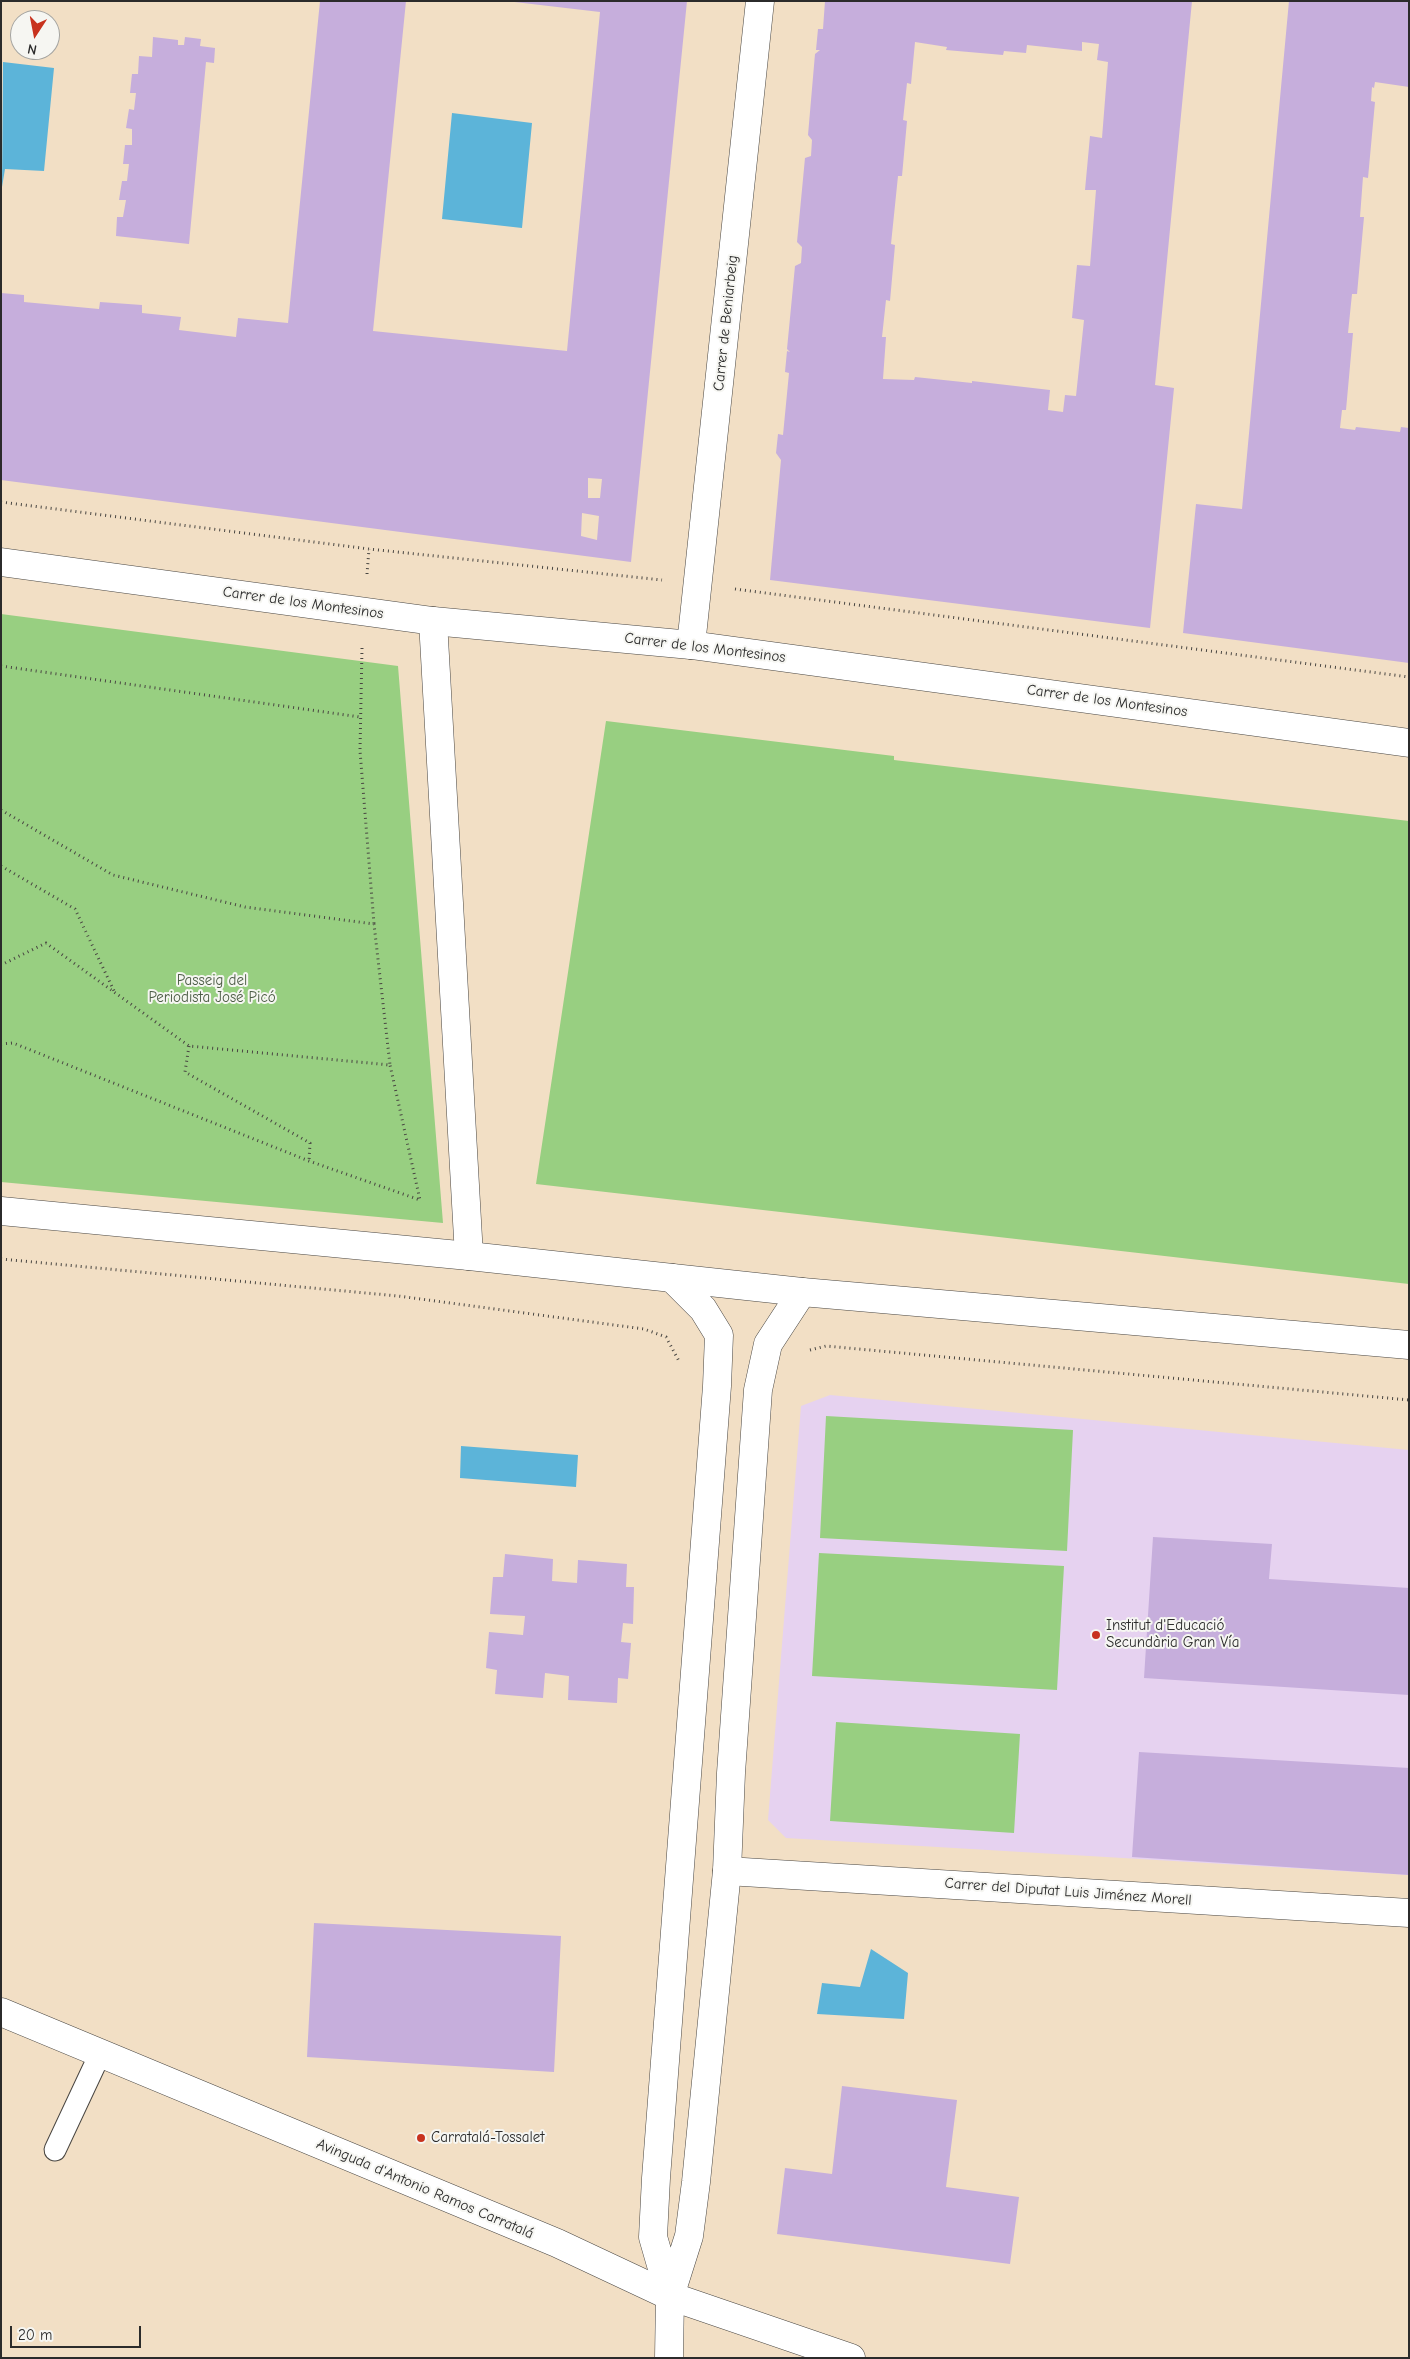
<!DOCTYPE html>
<html>
<head>
<meta charset="utf-8">
<style>
  body { margin:0 }
  #map { position:relative; width:1410px; height:2359px; overflow:hidden; background:#f2dfc5; font-family:"Comic Neue",sans-serif }
  canvas { display:block }
  .frame { position:absolute; inset:0; border:2px solid #2b2b2b; pointer-events:none }
  .north { position:absolute; left:10px; top:10px; width:50px; height:50px; box-sizing:border-box; background:#f6f6f2; border:1px solid #a5a5a2; border-radius:50%; rotate:191deg; font-size:14px; font-weight:700; line-height:20px; text-align:center; color:#2b2b2b }
  .north::after { content:''; display:block; margin:auto; width:18px; height:22px; background:#c8321e; clip-path:polygon(50% 0,100% 100%,50% 72%,0 100%) }
  .scale { position:absolute; left:10px; top:2326px; width:131px; height:22px; box-sizing:border-box; border:2px solid #2b2b2b; border-top:0; padding-left:6px; font-size:15px; line-height:18px; white-space:nowrap; color:#2b2b2b; -webkit-text-stroke:4px #f6f6f2; paint-order:stroke }
</style>
</head>
<body>
<div id="map">
<canvas width="1410" height="2359"></canvas>
<div class="frame"></div>
<div class="north">N</div>
<div class="scale">20 m</div>
</div>
<script>
const ctx = document.querySelector('canvas').getContext('2d');
ctx.lineJoin = 'round';
function paint(path, color) {
  ctx.fillStyle = color;
  ctx.fill(path, 'evenodd');
}
function stroke(path, color, width, dash) {
  ctx.strokeStyle = color;
  ctx.lineWidth = width;
  ctx.lineCap = dash ? 'butt' : 'round';
  ctx.setLineDash(dash || []);
  ctx.stroke(path);
}
function drawText(font, color, halo, rows, align = 'center') {
  ctx.font = font + ' "Comic Neue",sans-serif';
  ctx.lineWidth = 4;
  ctx.setLineDash([]);
  ctx.textBaseline = 'middle';
  ctx.strokeStyle = halo;
  ctx.fillStyle = color;
  for (const [text, x, y, turn = 0] of rows) {
    ctx.save();
    ctx.translate(x, y);
    ctx.rotate((+turn || 0) * Math.PI / 180);
    ctx.textAlign = isNaN(turn) ? turn : align;
    if (halo) ctx.strokeText(text, 0, 0);
    ctx.fillText(text, 0, 0);
    ctx.restore();
  }
}
const built = new Path2D(`
  M 830,1395 L 1409,1450 L 1409,1875 L 786,1838 L 768,1820 L 801,1406 Z`);
const green = new Path2D(`
  M 1,614 L 398,666 L 443,1223 L 1,1182 Z
  M 606,721 L 894,756 L 894,760 L 1409,821 L 1409,1284 L 536,1184 Z
  M 826,1416 L 1073,1430 L 1067,1551 L 820,1538 Z
  M 819,1553 L 1064,1566 L 1057,1690 L 812,1676 Z
  M 836,1722 L 1020,1734 L 1014,1833 L 830,1821 Z`);
const water = new Path2D(`
  M 3,62 L 54,68 L 44,171 L 5,169 L 2,187 Z
  M 452,113 L 532,123 L 522,228 L 442,219 Z
  M 461,1446 L 578,1455 L 576,1487 L 460,1478 Z
  M 871,1949 L 908,1973 L 904,2019 L 817,2014 L 822,1983 L 860,1987 Z`);
const building = new Path2D(`
  M 320,1 L 406,1 L 373,331 L 567,351 L 600,12 L 506,1 L 687,1 L 631,562 L 1,480 L 1,293 L 24,295 L 24,302 L 99,309 L 100,302 L 142,305 L 142,313 L 181,317 L 179,330 L 236,337 L 238,318 L 288,323 ZM 588,478 L 602,479 L 600,498 L 588,498 ZM 582,513 L 599,516 L 597,540 L 581,536 Z
  M 825,1 L 1192,1 L 1155,385 L 1174,388 L 1150,628 L 770,580 L 781,460 L 776,453 L 778,434 L 783,435 L 789,373 L 785,372 L 787,351 L 790,352 L 787,349 L 795,266 L 801,263 L 802,247 L 797,242 L 805,158 L 811,156 L 812,140 L 808,135 L 815,54 L 820,50 L 816,50 L 818,29 L 823,29 ZM 915,42 L 947,47 L 946,50 L 1003,55 L 1004,51 L 1026,53 L 1027,45 L 1082,51 L 1082,42 L 1099,44 L 1097,60 L 1108,62 L 1102,138 L 1090,136 L 1085,190 L 1096,190 L 1090,266 L 1077,265 L 1072,318 L 1084,320 L 1076,396 L 1065,395 L 1063,412 L 1048,410 L 1050,390 L 972,381 L 972,383 L 915,377 L 914,380 L 883,379 L 886,337 L 882,337 L 886,300 L 890,301 L 895,245 L 891,244 L 898,176 L 902,176 L 907,121 L 903,120 L 907,83 L 911,84 Z
  M 1289,1 L 1409,1 L 1409,87 L 1375,82 L 1374,88 L 1372,87 L 1371,101 L 1375,102 L 1368,178 L 1363,177 L 1360,217 L 1364,217 L 1357,294 L 1352,294 L 1348,333 L 1353,333 L 1346,410 L 1342,410 L 1340,428 L 1355,430 L 1356,427 L 1400,432 L 1401,427 L 1409,428 L 1409,663 L 1183,633 L 1196,504 L 1242,509 Z
  M 153,37 L 178,40 L 178,45 L 184,45 L 185,37 L 201,39 L 200,46 L 215,48 L 214,63 L 206,62 L 189,244 L 116,236 L 117,217 L 123,217 L 126,200 L 119,200 L 122,181 L 127,181 L 129,164 L 123,164 L 125,145 L 132,145 L 132,129 L 126,128 L 129,109 L 134,110 L 136,93 L 130,93 L 132,74 L 138,74 L 139,56 L 152,57 Z
  M 1153,1537 L 1272,1544 L 1269,1579 L 1409,1588 L 1409,1695 L 1144,1678 Z
  M 505,1554 L 553,1559 L 552,1581 L 577,1583 L 578,1560 L 627,1564 L 626,1587 L 634,1587 L 633,1624 L 623,1623 L 621,1642 L 631,1643 L 628,1679 L 618,1678 L 617,1703 L 568,1700 L 569,1676 L 545,1673 L 543,1698 L 495,1694 L 497,1670 L 486,1668 L 489,1632 L 523,1635 L 525,1616 L 490,1614 L 493,1577 L 503,1577 Z
  M 1139,1752 L 1409,1768 L 1409,1875 L 1132,1857 Z
  M 314,1923 L 561,1936 L 554,2072 L 307,2057 Z
  M 842,2086 L 957,2100 L 946,2187 L 1019,2197 L 1010,2264 L 777,2234 L 785,2168 L 832,2174 Z`);
const path = new Path2D(`
  M 1,502 L 369,549 L 662,580
  M 367,574 L 369,549
  M 735,589 L 1409,677
  M 362,648 L 360,751 L 374,924
  M 1,666 L 360,717
  M 1,810 L 113,875 L 245,907 L 374,924 L 390,1065 L 189,1046 L 46,943 L 1,965
  M 1,866 L 75,909 L 115,993
  M 1,1044 L 13,1043 L 309,1161 L 420,1200 L 390,1065
  M 189,1046 L 185,1072 L 310,1143 L 309,1161
  M 1,1259 L 398,1296 L 644,1329 L 666,1337 L 680,1363
  M 810,1350 L 826,1346 L 1409,1400`);
const service = new Path2D(`
  M 55,2150 L 100,2054`);
const minor = new Path2D(`
  M 433,621 L 469,1256
  M 691,645 L 760,1
  M 727,1871 L 1409,1913
  M 1,2012 L 557,2243 L 670,2296 L 851,2358`);
const tertiary = new Path2D(`
  M 670,2296 L 653,2237 L 656,2178 L 717,1386 L 719,1335 L 703,1309 L 672,1278
  M 669,2358 L 670,2296 L 689,2236 L 696,2182 L 727,1871 L 731,1773 L 758,1390 L 768,1344 L 802,1292`);
const secondary = new Path2D(`
  M 1,562 L 433,621 L 691,645 L 1409,743
  M 1,1211 L 469,1256 L 802,1292 L 1409,1345`);
const markers = [
  [1096,1635,5,"#c8321e"],
  [421,2138,5,"#c8321e"]
];
const streetNames = [
  ["Carrer de Beniarbeig",726,323,-84],
  ["Carrer de los Montesinos",303,603,8],
  ["Carrer de los Montesinos",705,648,7],
  ["Carrer de los Montesinos",1107,701,8],
  ["Carrer del Diputat Luis Jiménez Morell",1068,1892,4],
  ["Avinguda d'Antonio Ramos Carratalá",425,2189,23]
];
const parkNames = [
  ["Passeig del",212,981],
  ["Periodista José Picó",212,998]
];
const poiNames = [
  ["Institut d'Educació",1106,1626],
  ["Secundària Gran Vía",1106,1643],
  ["Carratalá-Tossalet",431,2138]
];
paint(built, '#e6d2f0');
paint(green, '#98cf81');
paint(water, '#5cb4d9');
paint(building, '#c6aedc');
stroke(service, '#494642', 23);
stroke(minor, '#494642', 29);
stroke(tertiary, '#494642', 29);
stroke(secondary, '#494642', 29);
stroke(path, '#494642', 3, [1, 4]);
stroke(service, '#fff', 21);
stroke(minor, '#fff', 28);
stroke(tertiary, '#fff', 28);
stroke(secondary, '#fff', 28);
for (const [x, y, r, color] of markers) {
  const dot = new Path2D();
  dot.arc(x, y, r, 0, 2 * Math.PI);
  ctx.fillStyle = color;
  ctx.fill(dot);
  stroke(dot, '#f6f6f2', 2);
}
drawText('15px', '#2b2b2b', '#f6f6f2', streetNames);
drawText('15px', '#4c5c45', '#f6f6f2', parkNames);
drawText('15px', '#2b2b2b', '#f6f6f2', poiNames, 'left');
</script>
</body>
</html>
